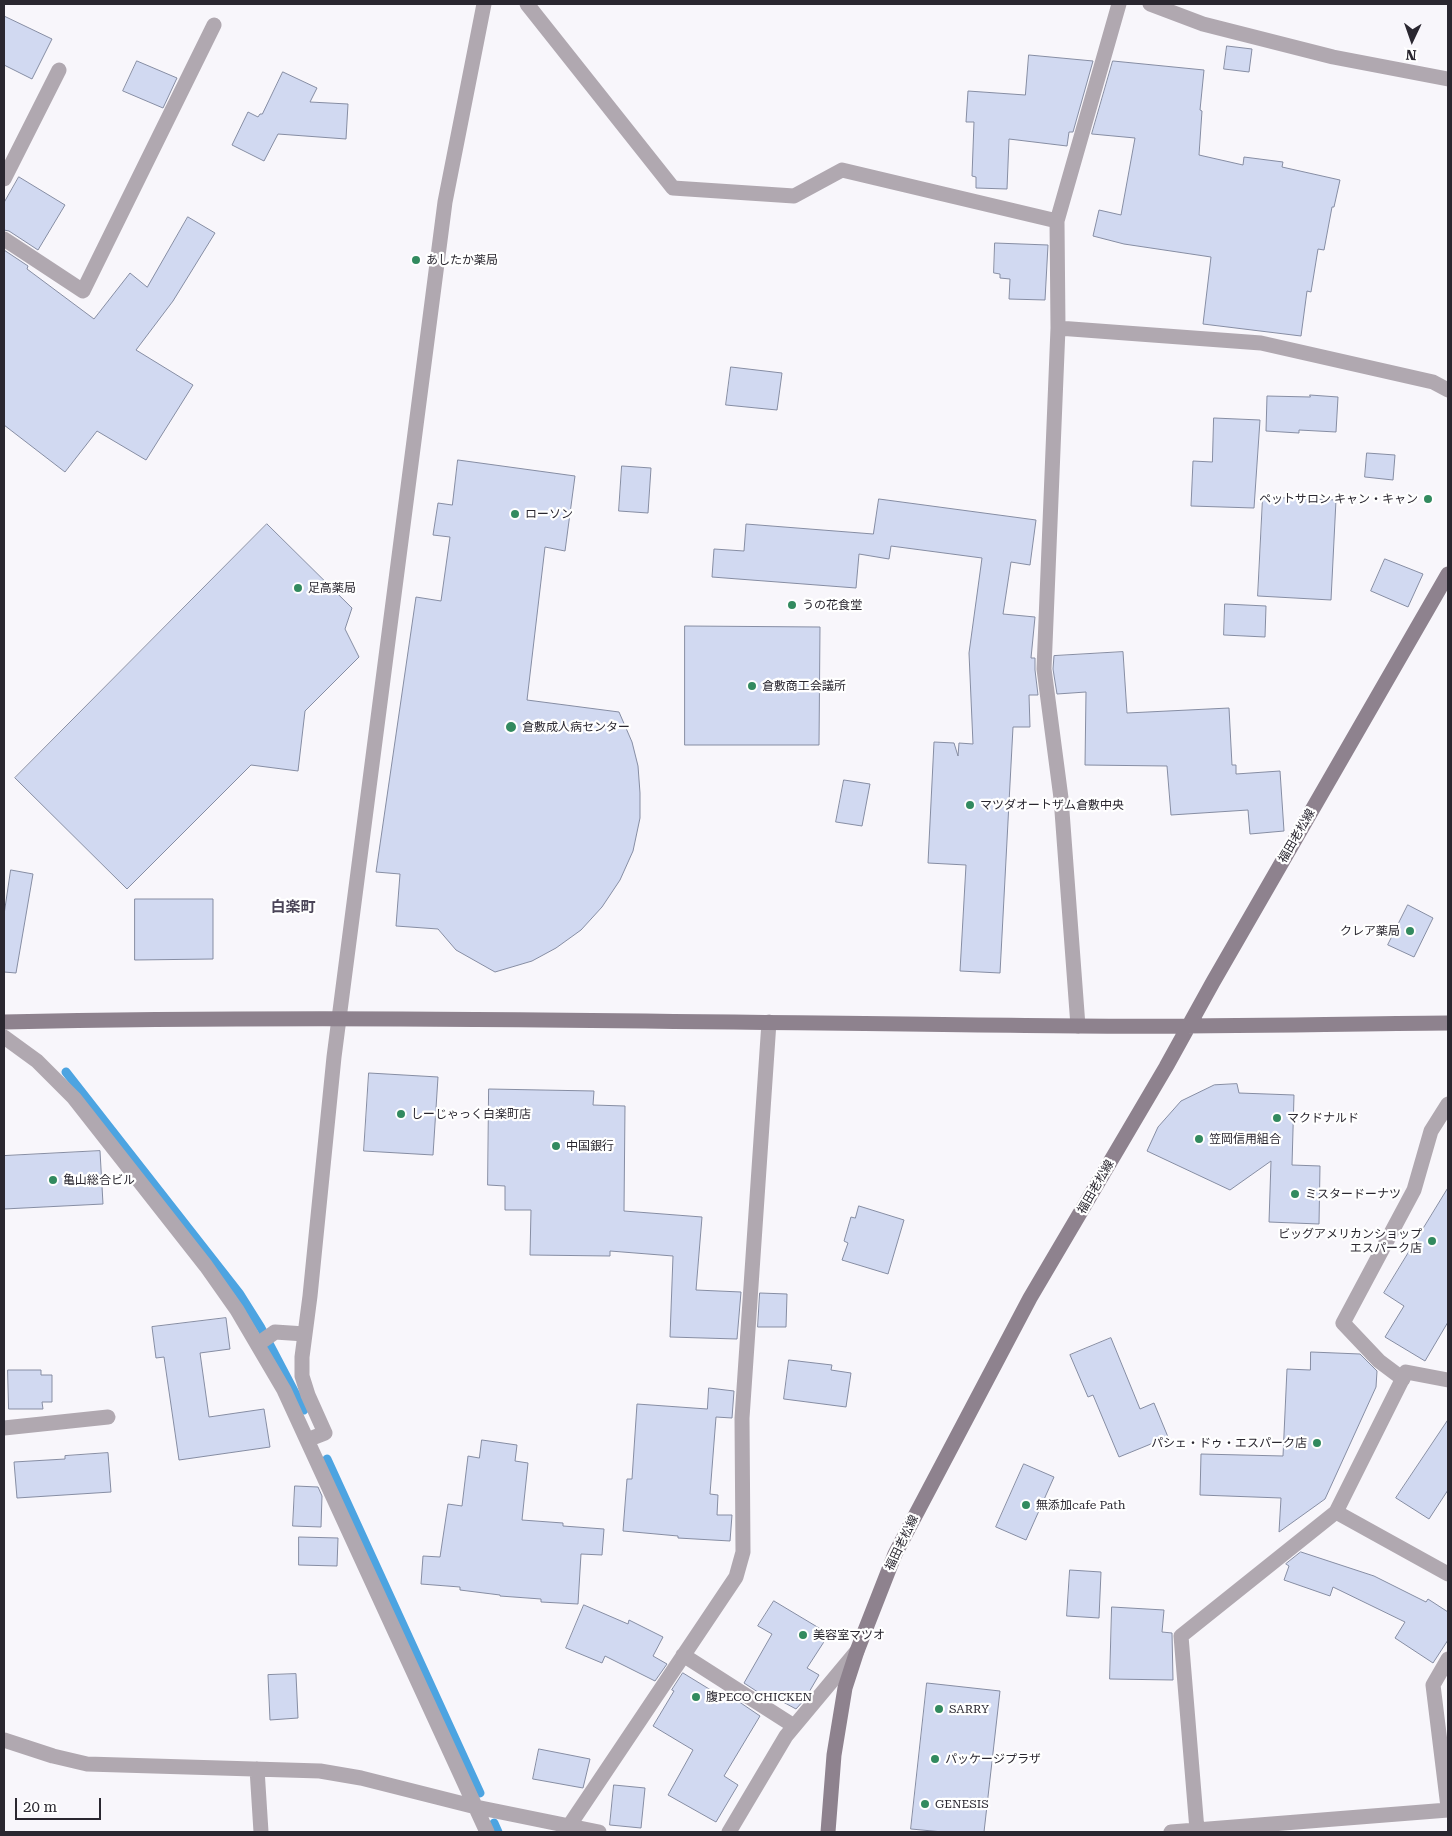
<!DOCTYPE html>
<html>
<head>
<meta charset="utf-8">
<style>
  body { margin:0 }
  #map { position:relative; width:1452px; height:1836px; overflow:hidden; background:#f8f6fb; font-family:"Roboto Serif",serif }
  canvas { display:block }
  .frame { position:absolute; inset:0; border:5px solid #2a2730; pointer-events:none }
  .north { position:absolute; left:1387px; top:15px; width:50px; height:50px; -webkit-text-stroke:4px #fff; paint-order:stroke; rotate:183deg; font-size:14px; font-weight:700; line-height:20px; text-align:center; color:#2a2730 }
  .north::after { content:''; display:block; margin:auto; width:18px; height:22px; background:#2a2730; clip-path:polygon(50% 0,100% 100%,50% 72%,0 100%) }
  .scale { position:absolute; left:15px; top:1798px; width:86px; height:22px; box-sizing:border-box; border:2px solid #2a2730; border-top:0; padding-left:6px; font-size:15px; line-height:18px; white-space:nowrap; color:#2a2730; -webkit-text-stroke:4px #fff; paint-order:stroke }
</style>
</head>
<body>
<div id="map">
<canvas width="1452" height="1836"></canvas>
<div class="frame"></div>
<div class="north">N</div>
<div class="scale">20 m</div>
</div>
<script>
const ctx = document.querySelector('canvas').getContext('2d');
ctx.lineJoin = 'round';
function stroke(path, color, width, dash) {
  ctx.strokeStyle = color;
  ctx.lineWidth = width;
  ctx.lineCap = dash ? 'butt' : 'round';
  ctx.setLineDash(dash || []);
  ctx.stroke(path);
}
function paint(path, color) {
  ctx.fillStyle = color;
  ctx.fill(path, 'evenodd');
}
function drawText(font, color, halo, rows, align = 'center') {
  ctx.font = font + ' "Roboto Serif","Noto Sans JP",serif';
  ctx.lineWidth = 4.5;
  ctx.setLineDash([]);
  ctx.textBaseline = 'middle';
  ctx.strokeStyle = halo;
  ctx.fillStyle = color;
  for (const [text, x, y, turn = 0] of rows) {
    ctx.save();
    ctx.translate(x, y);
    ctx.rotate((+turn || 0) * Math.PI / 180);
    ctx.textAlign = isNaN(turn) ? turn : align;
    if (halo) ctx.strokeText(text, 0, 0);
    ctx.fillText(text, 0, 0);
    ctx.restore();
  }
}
const stream = new Path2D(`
  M 66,1072 L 239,1293 L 261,1328 L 304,1410
  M 327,1459 L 480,1793
  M 494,1823 L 498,1832`);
const building = new Path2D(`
  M 4,16 L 52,39 L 32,79 L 4,65 Z
  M 1227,46 L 1252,49 L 1249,72 L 1224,69 Z
  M 1029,55 L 1093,61 L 1073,132 L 1069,132 L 1067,146 L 1009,139 L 1007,189 L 976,188 L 976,177 L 972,176 L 974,122 L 966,122 L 968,91 L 1025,95 Z
  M 137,61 L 177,78 L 163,108 L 123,91 Z
  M 1113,61 L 1204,70 L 1200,110 L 1202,111 L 1199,155 L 1243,165 L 1244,157 L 1283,162 L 1282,167 L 1340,180 L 1334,207 L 1332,207 L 1324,250 L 1318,249 L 1311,292 L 1307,291 L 1301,336 L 1203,324 L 1211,257 L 1124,244 L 1093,236 L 1099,210 L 1121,215 L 1135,138 L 1092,134 Z
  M 283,72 L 317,88 L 310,102 L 348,104 L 346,139 L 278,134 L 264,161 L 232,145 L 248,112 L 258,117 L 260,114 L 262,114 Z
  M 19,177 L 65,205 L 38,250 L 9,231 L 4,230 L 4,203 Z
  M 188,217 L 215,233 L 173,301 L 136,350 L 193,385 L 146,460 L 97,431 L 65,472 L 4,425 L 4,250 L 28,266 L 27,269 L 94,319 L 130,273 L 147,287 Z
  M 995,243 L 1048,245 L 1045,300 L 1009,299 L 1010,279 L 1000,278 L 1000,274 L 994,273 Z
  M 731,367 L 782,373 L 777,410 L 726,405 Z
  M 1310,395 L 1338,397 L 1336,432 L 1299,430 L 1299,433 L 1266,431 L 1267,396 L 1310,397 Z
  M 1214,418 L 1260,420 L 1254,508 L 1191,506 L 1193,461 L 1212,462 Z
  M 1367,453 L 1395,455 L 1393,480 L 1365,477 Z
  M 458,460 L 575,476 L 565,551 L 545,547 L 527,700 L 619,712 L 632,742 L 638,766 L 640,793 L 640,818 L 633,851 L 620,880 L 602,907 L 581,930 L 556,948 L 532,961 L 495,972 L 456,950 L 438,929 L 396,926 L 400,874 L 376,872 L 416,597 L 441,601 L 450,537 L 433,535 L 438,503 L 452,505 Z
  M 622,466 L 651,468 L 648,513 L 619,511 Z
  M 1263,497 L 1336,500 L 1331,600 L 1258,596 Z
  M 879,499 L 1036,520 L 1030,565 L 1011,562 L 1003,614 L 1035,617 L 1031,658 L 1035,658 L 1035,670 L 1038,695 L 1029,695 L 1030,727 L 1013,727 L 1000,973 L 960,971 L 966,865 L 928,863 L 934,742 L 954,743 L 958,756 L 959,743 L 973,744 L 969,653 L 982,558 L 891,546 L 889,559 L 859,554 L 856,588 L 712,577 L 714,549 L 744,551 L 746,524 L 873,534 Z
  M 267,524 L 352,608 L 345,629 L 359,657 L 305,711 L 298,771 L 251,765 L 127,889 L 15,778 Z
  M 1385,559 L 1423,574 L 1408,607 L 1371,591 Z
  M 1225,604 L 1266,606 L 1265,637 L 1224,635 Z
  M 685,626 L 820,627 L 819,745 L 685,745 Z
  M 1123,652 L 1127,713 L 1229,708 L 1232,765 L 1236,765 L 1236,774 L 1280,771 L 1284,831 L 1250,834 L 1248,810 L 1171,815 L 1167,766 L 1085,765 L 1086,692 L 1057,694 L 1053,669 L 1054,656 Z
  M 844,780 L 870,784 L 862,826 L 836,822 Z
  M 11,870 L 33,874 L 16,973 L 4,972 L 4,915 Z
  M 135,899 L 213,899 L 213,959 L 135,960 Z
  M 1408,905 L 1433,918 L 1414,957 L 1388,945 Z
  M 369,1073 L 438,1077 L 433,1155 L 364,1151 Z
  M 1237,1084 L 1239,1093 L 1294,1095 L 1292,1165 L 1320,1166 L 1319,1224 L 1269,1222 L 1271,1161 L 1230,1190 L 1147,1151 L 1158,1127 L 1181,1101 L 1214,1085 Z
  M 489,1089 L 594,1091 L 593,1105 L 625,1106 L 624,1211 L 702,1217 L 696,1290 L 741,1292 L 737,1339 L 670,1337 L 673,1256 L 610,1251 L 610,1256 L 530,1255 L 531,1210 L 505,1210 L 505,1186 L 488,1185 Z
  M 100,1151 L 103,1204 L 4,1209 L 4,1156 Z
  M 1448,1188 L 1448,1322 L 1425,1361 L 1385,1337 L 1404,1306 L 1384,1293 Z
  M 859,1206 L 904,1220 L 888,1274 L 842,1260 L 848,1243 L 844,1241 L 851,1217 L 855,1218 Z
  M 760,1293 L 787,1294 L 786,1327 L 758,1327 Z
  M 226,1318 L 230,1349 L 200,1353 L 209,1417 L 264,1409 L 270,1447 L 179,1460 L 164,1357 L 156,1358 L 152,1327 Z
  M 1111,1338 L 1140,1409 L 1154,1403 L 1168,1437 L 1119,1457 L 1093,1395 L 1088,1397 L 1070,1355 Z
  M 1311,1352 L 1360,1354 L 1377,1371 L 1376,1387 L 1325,1499 L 1279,1532 L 1281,1498 L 1200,1495 L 1201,1454 L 1283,1456 L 1287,1369 L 1310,1370 Z
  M 789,1360 L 832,1365 L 831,1370 L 851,1373 L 846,1407 L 784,1399 Z
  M 8,1370 L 41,1370 L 41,1375 L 52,1375 L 52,1402 L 42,1402 L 43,1409 L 9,1409 Z
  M 709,1388 L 734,1391 L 732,1418 L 716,1417 L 710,1494 L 718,1495 L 717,1515 L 732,1515 L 730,1541 L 678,1538 L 678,1536 L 623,1531 L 627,1479 L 632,1479 L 637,1404 L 707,1409 Z
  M 1448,1420 L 1448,1490 L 1429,1519 L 1396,1498 Z
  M 482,1440 L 517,1445 L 515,1461 L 528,1463 L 522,1520 L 563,1523 L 563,1526 L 604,1529 L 602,1555 L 581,1554 L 578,1604 L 541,1602 L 541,1599 L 500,1596 L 500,1595 L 460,1590 L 460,1587 L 421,1584 L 423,1556 L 440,1557 L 448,1504 L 462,1506 L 468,1456 L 479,1458 Z
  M 108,1453 L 111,1492 L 17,1498 L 14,1462 L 65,1459 L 65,1456 Z
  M 1024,1464 L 1054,1477 L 1026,1540 L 996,1527 Z
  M 295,1486 L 318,1487 L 322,1496 L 321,1527 L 293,1526 Z
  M 299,1537 L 338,1538 L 337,1566 L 299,1565 Z
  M 1301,1552 L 1374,1576 L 1426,1602 L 1428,1599 L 1448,1612 L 1448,1640 L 1433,1663 L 1395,1638 L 1405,1622 L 1333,1587 L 1330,1596 L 1284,1580 L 1289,1566 L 1286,1564 Z
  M 1070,1570 L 1101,1572 L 1099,1618 L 1067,1616 Z
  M 774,1601 L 829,1634 L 807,1668 L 819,1675 L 805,1699 L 796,1709 L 772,1696 L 770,1700 L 744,1683 L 772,1634 L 758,1626 Z
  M 584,1605 L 628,1624 L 629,1620 L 663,1637 L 653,1656 L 667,1664 L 655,1681 L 605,1656 L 602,1663 L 566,1648 Z
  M 1112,1607 L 1164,1610 L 1162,1632 L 1172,1633 L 1173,1680 L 1110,1679 Z
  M 683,1673 L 732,1703 L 735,1699 L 760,1716 L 724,1776 L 738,1785 L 716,1822 L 668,1795 L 693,1750 L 653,1726 L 674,1691 L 672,1690 Z
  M 296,1674 L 298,1718 L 270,1720 L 268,1675 Z
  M 927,1683 L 1000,1691 L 984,1832 L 943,1832 L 911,1829 Z
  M 539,1749 L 590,1759 L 583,1788 L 533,1779 Z
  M 614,1785 L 645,1788 L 641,1828 L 610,1825 Z`);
const lane = new Path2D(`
  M 1403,1379 L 1379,1361 L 1343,1323 L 1414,1190 L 1431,1131 L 1448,1104`);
const street = new Path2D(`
  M 527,4 L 673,188 L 794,196 L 842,170 L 1057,221
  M 1150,4 L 1203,24 L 1333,57 L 1448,79
  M 4,179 L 59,70
  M 4,239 L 83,291 L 214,25
  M 1058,328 L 1261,343 L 1433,382 L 1448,390
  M 1078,1026 L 1061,798 L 1044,669 L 1058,328 L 1057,221 L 1119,4
  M 4,1037 L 37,1061 L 74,1098 L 206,1266 L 237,1310 L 284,1390 L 487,1832
  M 258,1344 L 275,1332 L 305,1334
  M 4,1428 L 108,1417
  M 307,1440 L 325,1433 L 308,1395 L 302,1376 L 302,1357 L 310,1296 L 334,1057 L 445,202 L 484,4
  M 1336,1512 L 1448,1574
  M 683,1655 L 794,1726
  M 1448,1659 L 1433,1685 L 1448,1807
  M 4,1740 L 53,1756 L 87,1764 L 320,1771 L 361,1778 L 476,1807 L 599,1832
  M 257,1769 L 261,1832
  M 569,1826 L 736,1577 L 743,1552 L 742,1418 L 769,1022
  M 1197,1830 L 1181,1636 L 1336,1512 L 1406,1372 L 1448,1380
  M 729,1832 L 786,1736 L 857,1651
  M 1171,1832 L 1448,1810`);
const secondary = new Path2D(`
  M 4,1022 C 362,1014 720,1023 1078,1026 C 1201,1027 1325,1024 1448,1023
  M 828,1832 L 834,1755 L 845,1688 L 857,1651 L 895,1554 L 1030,1298 L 1166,1067 L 1213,982 L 1448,574`);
const markers = [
  [416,260,5,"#328a5f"],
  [1428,499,5,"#328a5f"],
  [515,514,5,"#328a5f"],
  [298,588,5,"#328a5f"],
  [792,605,5,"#328a5f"],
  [752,686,5,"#328a5f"],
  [511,727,6,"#328a5f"],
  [970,805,5,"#328a5f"],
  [1410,931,5,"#328a5f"],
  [401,1114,5,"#328a5f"],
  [1277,1118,5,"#328a5f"],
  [1199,1139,5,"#328a5f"],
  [556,1146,5,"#328a5f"],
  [53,1180,5,"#328a5f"],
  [1295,1194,5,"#328a5f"],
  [1432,1241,5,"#328a5f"],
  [1317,1443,5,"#328a5f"],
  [1026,1505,5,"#328a5f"],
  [803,1635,5,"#328a5f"],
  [696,1697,5,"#328a5f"],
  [939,1709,5,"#328a5f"],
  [935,1759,5,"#328a5f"],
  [925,1804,5,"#328a5f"]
];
const poiNames = [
  ["あしたか薬局",426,260],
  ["ペットサロン キャン・キャン",1418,499,"right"],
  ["ローソン",525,514],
  ["足高薬局",308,588],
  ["うの花食堂",802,605],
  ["倉敷商工会議所",762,686],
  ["倉敷成人病センター",522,727],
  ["マツダオートザム倉敷中央",980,805],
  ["クレア薬局",1400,931,"right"],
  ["しーじゃっく白楽町店",411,1114],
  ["マクドナルド",1287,1118],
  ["笠岡信用組合",1209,1139],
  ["中国銀行",566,1146],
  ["亀山総合ビル",63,1180],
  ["ミスタードーナツ",1305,1194],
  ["ビッグアメリカンショップ",1422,1234,"right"],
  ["エスパーク店",1422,1248,"right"],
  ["パシェ・ドゥ・エスパーク店",1307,1443,"right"],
  ["無添加cafe Path",1036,1505],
  ["美容室マツオ",813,1635],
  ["腹PECO CHICKEN",706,1697],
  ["SARRY",949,1709],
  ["パッケージプラザ",945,1759],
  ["GENESIS",935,1804]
];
const streetNames = [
  ["福田老松線",1297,836,-60],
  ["福田老松線",1096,1187,-60],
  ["福田老松線",902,1543,-64]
];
const quarterNames = [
  ["白楽町",293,908]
];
stroke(stream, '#4da4e1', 9);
paint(building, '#d1d9f1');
stroke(building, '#868da3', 1);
stroke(lane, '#b0a8b0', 15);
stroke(street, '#b0a8b0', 15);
stroke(secondary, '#8e828e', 15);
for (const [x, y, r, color] of markers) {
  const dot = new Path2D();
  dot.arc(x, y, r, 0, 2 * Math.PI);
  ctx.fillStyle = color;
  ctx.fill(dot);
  stroke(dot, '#fff', 2);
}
drawText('12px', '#2a2730', '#fff', poiNames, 'left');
drawText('12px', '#2a2730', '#fff', streetNames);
drawText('bold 15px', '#4b4558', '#fff', quarterNames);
</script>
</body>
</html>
